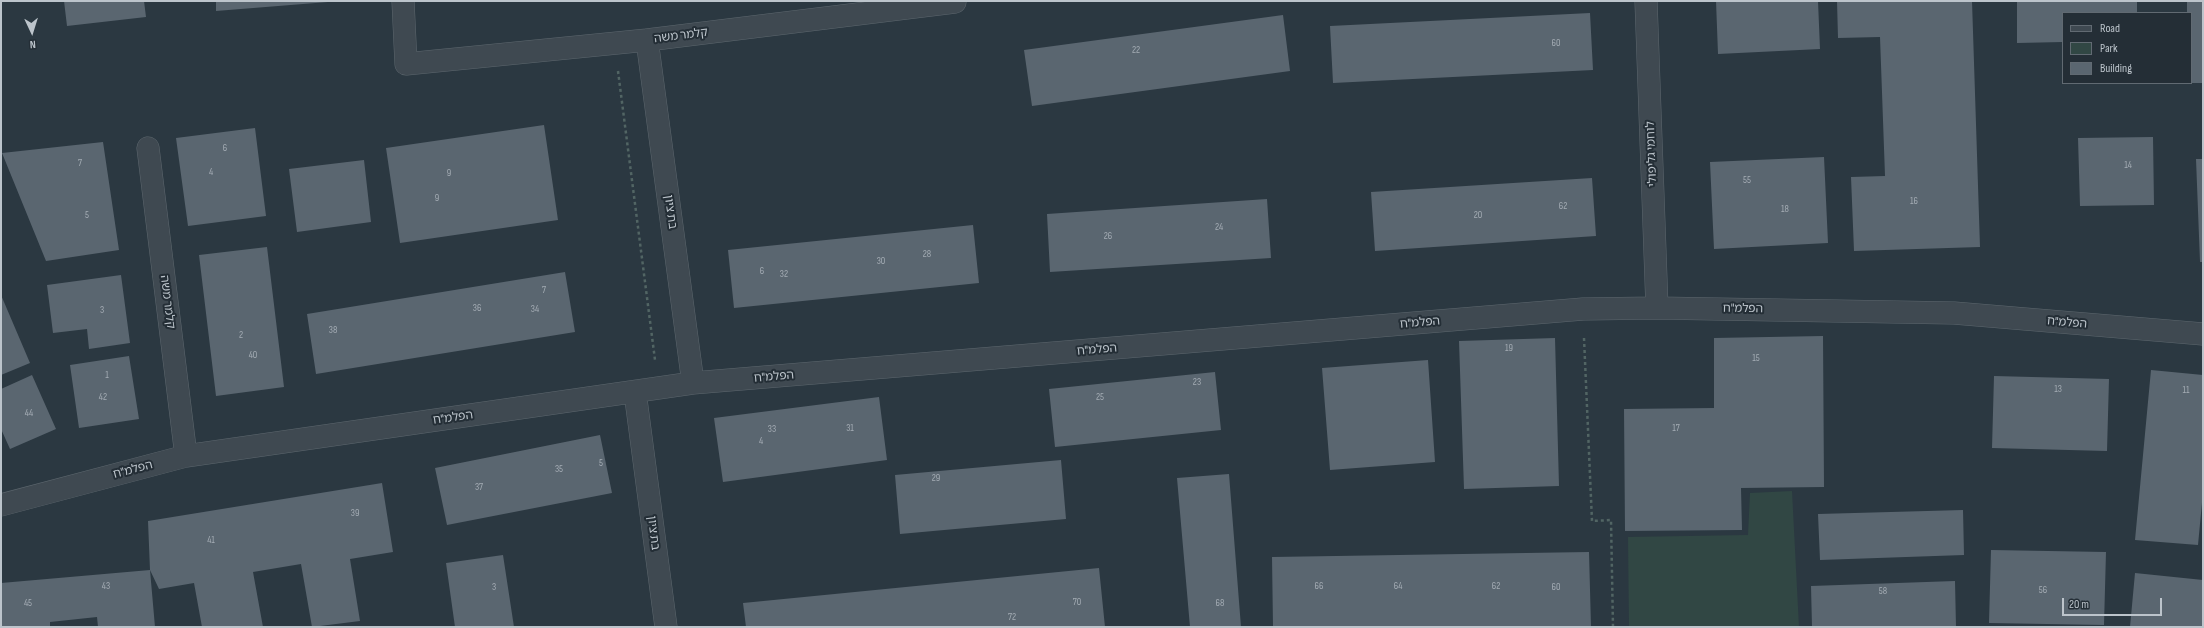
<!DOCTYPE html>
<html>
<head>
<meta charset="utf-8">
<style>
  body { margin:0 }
  #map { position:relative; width:2204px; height:628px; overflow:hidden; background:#2b3841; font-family:"Sofia Sans Condensed",sans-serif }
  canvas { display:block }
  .frame { position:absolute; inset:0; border:2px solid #bcc4cb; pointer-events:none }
  .legend { position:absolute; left:2062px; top:12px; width:130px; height:72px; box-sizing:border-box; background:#242e36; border:1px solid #616a72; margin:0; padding:5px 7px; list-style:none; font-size:12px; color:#bcc4cb }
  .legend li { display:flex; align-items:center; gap:8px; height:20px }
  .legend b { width:20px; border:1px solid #616a72 }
  .north { position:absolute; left:12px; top:12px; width:40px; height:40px; -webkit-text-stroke:3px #242e36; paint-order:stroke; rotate:176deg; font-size:11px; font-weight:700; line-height:16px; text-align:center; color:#bcc4cb }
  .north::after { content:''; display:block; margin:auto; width:14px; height:18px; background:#bcc4cb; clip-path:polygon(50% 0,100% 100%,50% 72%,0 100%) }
  .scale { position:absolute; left:2062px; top:598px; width:100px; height:18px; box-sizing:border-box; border:2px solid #bcc4cb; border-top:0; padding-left:5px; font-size:12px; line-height:14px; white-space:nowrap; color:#bcc4cb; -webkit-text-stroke:3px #242e36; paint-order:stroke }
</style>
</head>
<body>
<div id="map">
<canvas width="2204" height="628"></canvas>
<div class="frame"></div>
<ul class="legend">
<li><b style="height:5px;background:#3f4951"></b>Road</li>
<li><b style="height:11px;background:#314744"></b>Park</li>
<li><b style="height:11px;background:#5a6670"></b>Building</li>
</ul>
<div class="north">N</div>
<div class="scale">20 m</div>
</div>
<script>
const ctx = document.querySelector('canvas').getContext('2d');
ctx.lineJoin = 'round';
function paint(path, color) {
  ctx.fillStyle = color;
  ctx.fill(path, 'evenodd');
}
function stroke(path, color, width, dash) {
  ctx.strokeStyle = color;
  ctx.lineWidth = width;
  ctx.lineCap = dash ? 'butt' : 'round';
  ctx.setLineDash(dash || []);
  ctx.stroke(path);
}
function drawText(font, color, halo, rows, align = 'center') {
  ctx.font = font + ' "Sofia Sans Condensed","Noto Sans Hebrew",sans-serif';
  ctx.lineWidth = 4;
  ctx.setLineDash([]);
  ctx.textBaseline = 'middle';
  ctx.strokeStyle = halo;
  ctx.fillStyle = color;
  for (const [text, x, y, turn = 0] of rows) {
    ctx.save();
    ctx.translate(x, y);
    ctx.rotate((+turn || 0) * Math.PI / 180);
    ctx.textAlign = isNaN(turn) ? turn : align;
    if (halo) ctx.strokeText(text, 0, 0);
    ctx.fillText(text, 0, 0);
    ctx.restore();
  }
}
const green = new Path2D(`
  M 1792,491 L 1799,627 L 1629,627 L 1628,537 L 1748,535 L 1750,493 Z`);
const building = new Path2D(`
  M 64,1 L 144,1 L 146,17 L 67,26 Z
  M 216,1 L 328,1 L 328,2 L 216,11 Z
  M 1716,1 L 1818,1 L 1820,49 L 1718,54 Z
  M 1837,1 L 1972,1 L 1980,247 L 1854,251 L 1851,177 L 1885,176 L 1880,37 L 1838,38 Z
  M 2017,1 L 2137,1 L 2137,13 L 2063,13 L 2063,42 L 2017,43 Z
  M 2187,1 L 2203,1 L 2203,83 L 2191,83 L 2191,13 L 2187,13 Z
  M 1590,13 L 1593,70 L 1333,83 L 1330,26 Z
  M 1283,15 L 1290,71 L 1032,106 L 1024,50 Z
  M 544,125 L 558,220 L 400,243 L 386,148 Z
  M 255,128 L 266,216 L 188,226 L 176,138 Z
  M 2153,137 L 2154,205 L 2080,206 L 2078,138 Z
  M 103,142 L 119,250 L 46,261 L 2,153 Z
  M 1824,157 L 1828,243 L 1714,249 L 1710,162 Z
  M 2196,159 L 2203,159 L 2203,262 L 2200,262 Z
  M 364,160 L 371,222 L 297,232 L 289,169 Z
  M 1592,178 L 1596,236 L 1375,251 L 1371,192 Z
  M 1267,199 L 1271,258 L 1050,272 L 1047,214 Z
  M 973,225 L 979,283 L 734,308 L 728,250 Z
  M 267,247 L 284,387 L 216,396 L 199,255 Z
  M 565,272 L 575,332 L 316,374 L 307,314 Z
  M 121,275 L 130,343 L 89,349 L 87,329 L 53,333 L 47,285 Z
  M 1,295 L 30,363 L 1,375 Z
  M 1823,336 L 1824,487 L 1741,488 L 1742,530 L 1625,531 L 1624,409 L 1714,408 L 1714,338 Z
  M 1555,338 L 1559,486 L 1464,489 L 1459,341 Z
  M 129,356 L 139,419 L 79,428 L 70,365 Z
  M 1428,360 L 1435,462 L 1330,470 L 1322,368 Z
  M 2151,370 L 2203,375 L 2203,492 L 2198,545 L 2135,540 Z
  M 1215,372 L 1221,430 L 1055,447 L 1049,389 Z
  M 32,375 L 56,429 L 10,449 L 1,429 L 1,389 Z
  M 1994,376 L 2109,379 L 2107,451 L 1992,448 Z
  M 879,397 L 887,460 L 723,482 L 714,418 Z
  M 600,435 L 612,493 L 447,525 L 435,468 Z
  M 1061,460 L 1066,519 L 900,534 L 895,475 Z
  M 1229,474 L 1241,627 L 1190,627 L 1177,478 Z
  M 382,483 L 393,552 L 350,559 L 360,621 L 312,627 L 301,564 L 253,572 L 263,627 L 202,627 L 194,583 L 159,589 L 150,570 L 148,521 Z
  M 1963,510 L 1964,555 L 1820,560 L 1818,514 Z
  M 1991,550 L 2106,552 L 2104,625 L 1989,623 Z
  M 1589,552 L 1591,627 L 1273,627 L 1272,557 Z
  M 503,555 L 514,627 L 455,627 L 446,563 Z
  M 1099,568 L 1105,627 L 746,627 L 743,603 Z
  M 150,570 L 155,627 L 98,627 L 97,617 L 50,622 L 50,627 L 1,627 L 1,583 Z
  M 2135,573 L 2203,580 L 2203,627 L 2130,627 Z
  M 1955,581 L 1956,627 L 1812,627 L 1811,586 Z`);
const path = new Path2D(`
  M 618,71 L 655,360
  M 1584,338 L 1592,521 L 1611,520 L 1613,627`);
const minor = new Path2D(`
  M 403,1 L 406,64 L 647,40 L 955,2
  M 1646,1 L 1657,308
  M 647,40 L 693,383
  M 148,148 L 186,456
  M 635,392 L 666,627
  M 1,505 L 186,456 L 693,383 L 1583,309 L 1657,308 L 1954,313 L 2203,334`);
const numberNames = [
  ["60",1556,43],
  ["22",1136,50],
  ["6",225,148],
  ["7",80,163],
  ["14",2128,165],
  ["4",211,172],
  ["9",449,173],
  ["55",1747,180],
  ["9",437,198],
  ["16",1914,201],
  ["62",1563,206],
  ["18",1785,209],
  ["5",87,215],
  ["20",1478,215],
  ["24",1219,227],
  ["26",1108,236],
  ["28",927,254],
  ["30",881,261],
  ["6",762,271],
  ["32",784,274],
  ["7",544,290],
  ["36",477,308],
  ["34",535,309],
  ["3",102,310],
  ["38",333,330],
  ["2",241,335],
  ["19",1509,348],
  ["40",253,355],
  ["15",1756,358],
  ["1",107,375],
  ["23",1197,382],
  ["13",2058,389],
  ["11",2186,390],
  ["42",103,397],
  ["25",1100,397],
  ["44",29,413],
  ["31",850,428],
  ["17",1676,428],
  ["33",772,429],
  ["4",761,441],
  ["5",601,463],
  ["35",559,469],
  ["29",936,478],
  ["37",479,487],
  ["39",355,513],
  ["41",211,540],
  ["43",106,586],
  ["66",1319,586],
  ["64",1398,586],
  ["62",1496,586],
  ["3",494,587],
  ["60",1556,587],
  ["56",2043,590],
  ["58",1883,591],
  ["70",1077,602],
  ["45",28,603],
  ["68",1220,603],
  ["72",1012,617]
];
const streetNames = [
  ["קלמר משה",681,36,-7],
  ["לוחמי גליפולי",1652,154,-92],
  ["בת ציון",670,212,82],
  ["קלמר משה",167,302,83],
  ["הפלמ\"ח",1743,309,1],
  ["הפלמ\"ח",1420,323,-5],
  ["הפלמ\"ח",2067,323,5],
  ["הפלמ\"ח",1097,350,-5],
  ["הפלמ\"ח",774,377,-5],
  ["הפלמ\"ח",453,418,-8],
  ["הפלמ\"ח",133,470,-15],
  ["בת ציון",653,533,83]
];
paint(green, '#314744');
paint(building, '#5a6670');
stroke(minor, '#5d676e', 23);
stroke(path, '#526564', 2.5, [3, 3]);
stroke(minor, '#3f4951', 22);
drawText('10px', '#a4acb4', null, numberNames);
drawText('12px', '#bcc4cb', '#242e36', streetNames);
</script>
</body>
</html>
